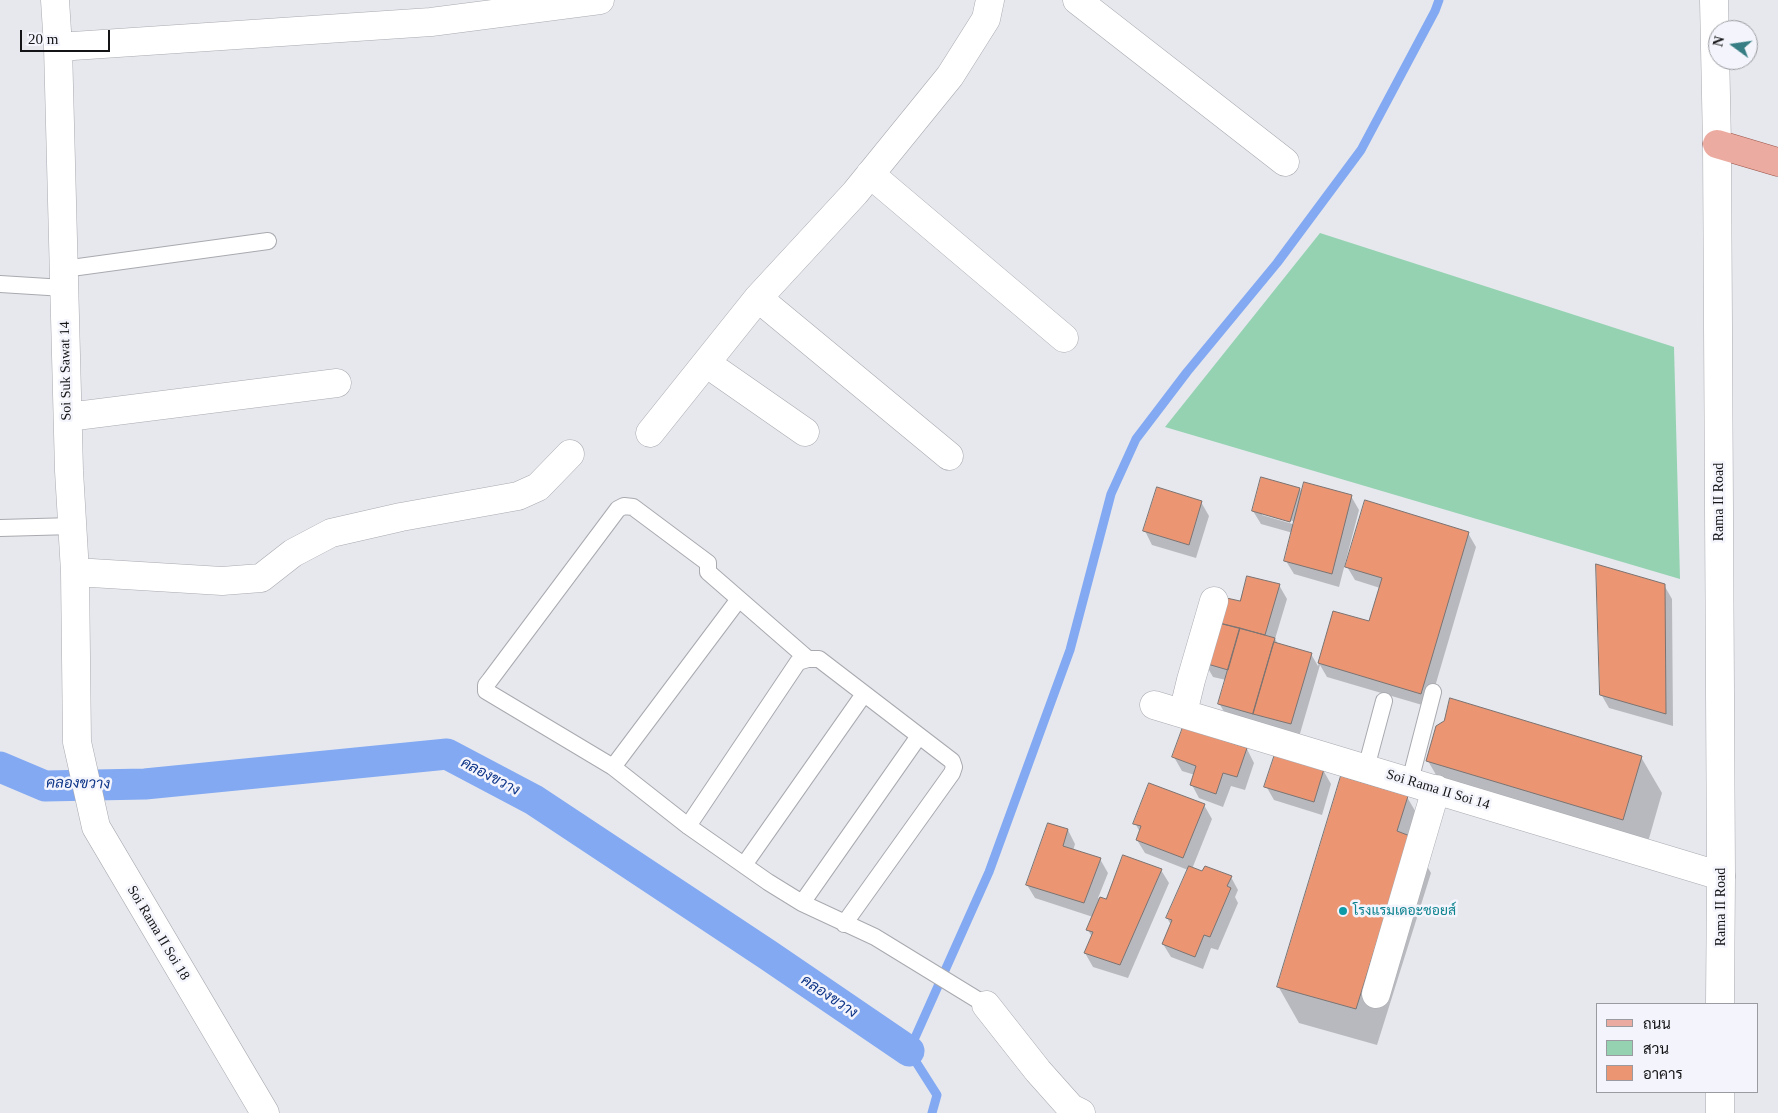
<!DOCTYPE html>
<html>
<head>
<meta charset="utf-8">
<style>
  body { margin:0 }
  #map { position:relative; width:1778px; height:1113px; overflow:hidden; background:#e6e8ee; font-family:"Times New Roman",Sarabun,serif }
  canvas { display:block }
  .legend { position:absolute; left:1596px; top:1003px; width:162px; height:90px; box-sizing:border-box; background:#f4f5fc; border:1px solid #9a9ba0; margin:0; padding:6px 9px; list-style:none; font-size:15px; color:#141416 }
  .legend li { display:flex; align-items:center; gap:10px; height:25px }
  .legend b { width:25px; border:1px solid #9a9ba0 }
  .north { position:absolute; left:1708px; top:20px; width:50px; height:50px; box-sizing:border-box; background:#f4f5fc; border:1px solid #9a9ba0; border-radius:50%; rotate:284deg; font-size:14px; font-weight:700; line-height:20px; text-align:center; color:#141416 }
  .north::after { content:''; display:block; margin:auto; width:18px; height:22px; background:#367e84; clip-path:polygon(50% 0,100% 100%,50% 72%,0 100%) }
  .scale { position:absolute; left:20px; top:30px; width:90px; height:22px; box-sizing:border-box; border:2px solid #141416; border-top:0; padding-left:6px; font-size:15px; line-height:18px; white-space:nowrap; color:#141416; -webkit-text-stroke:4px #f4f5fc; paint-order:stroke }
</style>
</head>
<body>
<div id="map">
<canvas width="1778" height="1113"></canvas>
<ul class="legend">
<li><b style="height:6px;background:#ecaba0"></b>ถนน</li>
<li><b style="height:14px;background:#95d2b1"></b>สวน</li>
<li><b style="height:14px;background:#eb9573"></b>อาคาร</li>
</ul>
<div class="north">N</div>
<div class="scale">20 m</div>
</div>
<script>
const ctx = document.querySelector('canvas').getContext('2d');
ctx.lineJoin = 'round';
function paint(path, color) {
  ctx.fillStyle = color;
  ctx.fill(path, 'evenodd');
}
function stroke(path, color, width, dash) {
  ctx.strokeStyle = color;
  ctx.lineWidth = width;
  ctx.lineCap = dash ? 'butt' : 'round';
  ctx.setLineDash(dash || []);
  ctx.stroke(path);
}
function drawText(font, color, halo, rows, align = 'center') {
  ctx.font = font + ' "Times New Roman",Sarabun,serif';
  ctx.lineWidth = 5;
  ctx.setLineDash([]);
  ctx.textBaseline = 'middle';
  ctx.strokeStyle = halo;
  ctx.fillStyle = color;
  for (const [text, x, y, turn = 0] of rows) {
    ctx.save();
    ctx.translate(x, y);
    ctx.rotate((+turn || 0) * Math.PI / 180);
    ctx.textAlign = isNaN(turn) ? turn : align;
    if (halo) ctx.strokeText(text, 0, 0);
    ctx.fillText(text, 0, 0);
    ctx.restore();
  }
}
const green = new Path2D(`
  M 1320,233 L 1674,347 L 1680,579 L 1165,427 Z`);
const shadow = new Path2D(`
  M 1262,479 L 1300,489 L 1303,495 L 1351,496 L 1359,510 L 1339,587 L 1294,574 L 1286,561 L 1293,533 L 1261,524 L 1253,511 ZM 1262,512 L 1296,522 L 1296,525 L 1262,515 Z
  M 1201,502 L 1209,516 L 1196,558 L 1152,545 L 1145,531 Z
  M 1468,533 L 1476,547 L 1429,707 L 1327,677 L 1320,665 L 1299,737 L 1227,717 L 1219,703 L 1226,680 L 1213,677 L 1205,663 L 1240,603 L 1279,585 L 1287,599 L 1275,639 L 1278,644 L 1311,654 L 1318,666 L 1334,613 L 1370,623 L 1380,588 L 1355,580 L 1346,565 Z
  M 1664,585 L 1672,599 L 1673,726 L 1609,708 L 1601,694 Z
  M 1184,729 L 1247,749 L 1254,763 L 1245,790 L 1231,786 L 1223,807 L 1199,798 L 1192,785 L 1195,775 L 1182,771 L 1174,757 Z
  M 1641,757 L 1662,793 L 1644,856 L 1449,797 L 1428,761 Z
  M 1323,770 L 1331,784 L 1322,815 L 1274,800 L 1266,786 Z
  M 1407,797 L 1428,833 L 1421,856 L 1431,873 L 1377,1045 L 1299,1023 L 1278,986 Z
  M 1204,805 L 1212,819 L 1192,869 L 1203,873 L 1231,877 L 1238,890 L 1235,897 L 1238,903 L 1218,950 L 1211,948 L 1203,969 L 1171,957 L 1163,944 L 1171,925 L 1167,918 L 1188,870 L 1145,853 L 1137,840 L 1140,832 L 1135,823 Z
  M 1048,824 L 1068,830 L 1075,844 L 1073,851 L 1100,859 L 1108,873 L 1098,898 L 1107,900 L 1161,870 L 1169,883 L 1128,978 L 1093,967 L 1085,953 L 1092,937 L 1088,930 L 1093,917 L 1035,898 L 1027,885 Z`);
const stream = new Path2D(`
  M 932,1113 L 937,1095 L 909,1051 L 989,872 L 1070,650 L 1111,494 L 1136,439 L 1187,372 L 1277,263 L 1361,150 L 1435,11 L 1439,0`);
const canal = new Path2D(`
  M 0,767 L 45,786 L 145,784 L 447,754 L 534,800 L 768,955 L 909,1051`);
const building = new Path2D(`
  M 1261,477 L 1300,488 L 1290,522 L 1252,511 Z
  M 1304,482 L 1352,495 L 1332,574 L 1284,561 Z
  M 1157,487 L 1202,501 L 1189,545 L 1143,531 Z
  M 1365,500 L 1469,532 L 1421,694 L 1318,663 L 1333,611 L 1369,621 L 1382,578 L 1345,567 Z
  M 1596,564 L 1665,584 L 1666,714 L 1600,695 Z
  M 1247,576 L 1280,584 L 1265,635 L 1215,622 L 1222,597 L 1240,601 Z
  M 1215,622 L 1240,628 L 1228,670 L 1204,663 Z
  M 1240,628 L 1275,638 L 1253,714 L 1218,704 Z
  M 1274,642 L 1312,653 L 1291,724 L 1253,714 Z
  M 1450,698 L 1642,756 L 1623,820 L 1426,761 L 1436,726 L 1444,721 Z
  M 1183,727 L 1247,748 L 1237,777 L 1223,773 L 1216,794 L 1190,785 L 1196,766 L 1172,757 Z
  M 1275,754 L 1324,769 L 1314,802 L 1264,787 Z
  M 1341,776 L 1408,796 L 1397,831 L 1410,836 L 1356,1009 L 1277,987 Z
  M 1149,783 L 1205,804 L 1183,858 L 1136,840 L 1141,826 L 1133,824 Z
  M 1048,823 L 1068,829 L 1063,846 L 1101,858 L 1084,903 L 1026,885 Z
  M 1123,855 L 1162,869 L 1120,965 L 1084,953 L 1093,932 L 1086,930 L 1100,897 L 1106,899 Z
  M 1189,866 L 1202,871 L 1205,866 L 1232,876 L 1227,886 L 1231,888 L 1210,937 L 1204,935 L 1195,957 L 1162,944 L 1172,920 L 1166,918 Z`);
const lane = new Path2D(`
  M 64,269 L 268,241
  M 0,284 L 64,288
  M 0,528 L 73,526
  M 808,659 L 708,572 L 708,563 L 633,507 L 624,506 L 618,509 L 490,680 L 486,685 L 486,691 L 613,767 L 688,826 L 768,882 L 802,903 L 875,937 L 986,1005
  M 613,767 L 739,599
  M 1366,768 L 1384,701
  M 1410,781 L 1433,692
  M 688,826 L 798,662 L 808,659 L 819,659 L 952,761 L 954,767 L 952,773 L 844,924
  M 744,865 L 864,694
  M 802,903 L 919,736`);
const street = new Path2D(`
  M 55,0 L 58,47 L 69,471 L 75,572 L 77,742 L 96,827 L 265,1113
  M 1077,0 L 1285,162
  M 58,47 L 431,22 L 600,0
  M 870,174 L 1064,338
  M 758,298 L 949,456
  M 706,363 L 805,432
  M 68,417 L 337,383
  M 650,433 L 758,298 L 855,193 L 950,76 L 986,19 L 990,0
  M 75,572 L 222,581 L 261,578 L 293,553 L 331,533 L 401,517 L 518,496 L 538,487 L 570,454
  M 1154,705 L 1721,876
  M 1183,713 L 1191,680 L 1214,601
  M 1376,994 L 1436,789
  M 986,1005 L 1038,1071 L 1071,1108 L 1081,1113`);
const secondary = new Path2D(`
  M 1714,0 L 1717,144 L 1721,876 L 1720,1004
  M 1720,1113 L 1720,1092`);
const primary = new Path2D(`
  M 1717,144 L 1778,162`);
const markers = [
  [1343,911,5,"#0f9aa8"]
];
const streetNames = [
  ["Soi Suk Sawat 14",66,371,-91],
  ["Rama II Road",1719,502,-90],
  ["Soi Rama II Soi 14",1438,790,17],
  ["Rama II Road",1721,907,-90],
  ["Soi Rama II Soi 18",158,933,59]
];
const cultureNames = [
  ["โรงแรมเดอะชอยส์",1353,911]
];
const waterNames = [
  ["คลองขวาง",490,777,28],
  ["คลองขวาง",78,784,1],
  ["คลองขวาง",829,997,34]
];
paint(green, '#95d2b1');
paint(shadow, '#0003');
stroke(stream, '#83a9f2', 9);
stroke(canal, '#83a9f2', 31);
paint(building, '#eb9573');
stroke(building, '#7a7371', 1);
stroke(lane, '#a9aab0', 18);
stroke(street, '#a9aab0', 29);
stroke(secondary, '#a9aab0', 29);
stroke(primary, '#985247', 29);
stroke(lane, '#fff', 16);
stroke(street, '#fff', 28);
stroke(secondary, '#fff', 28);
stroke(primary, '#ecaba0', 28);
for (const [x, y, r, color] of markers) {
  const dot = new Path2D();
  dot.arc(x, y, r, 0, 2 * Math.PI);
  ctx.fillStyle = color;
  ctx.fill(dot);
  stroke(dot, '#f4f5fc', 2);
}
drawText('14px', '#141416', '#f4f5fc', streetNames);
drawText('14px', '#0d838f', '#f4f5fc', cultureNames, 'left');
drawText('italic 15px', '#10378a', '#f4f5fc', waterNames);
</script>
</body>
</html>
